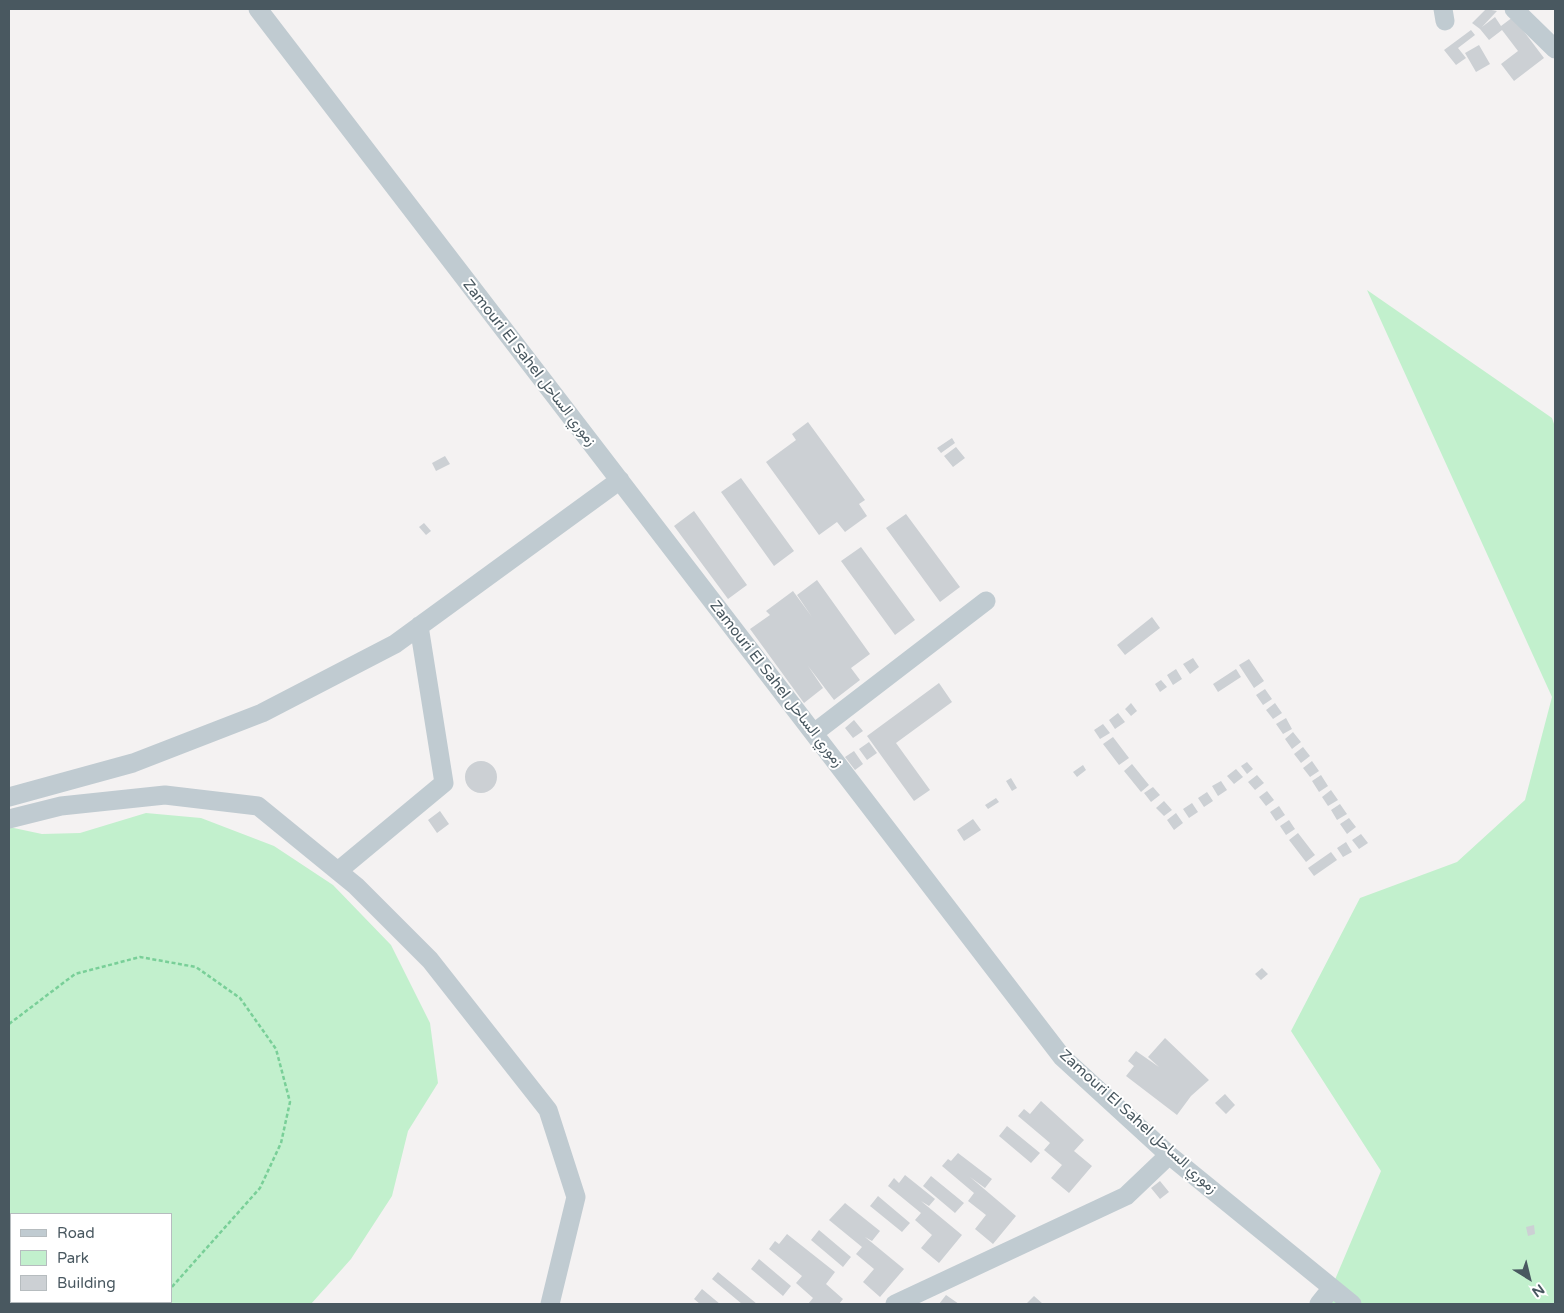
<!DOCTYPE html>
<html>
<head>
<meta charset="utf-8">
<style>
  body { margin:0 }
  #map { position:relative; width:1564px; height:1313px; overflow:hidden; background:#f4f2f2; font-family:"Varela Round",sans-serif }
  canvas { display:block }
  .frame { position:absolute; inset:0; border:10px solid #495860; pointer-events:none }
  .legend { position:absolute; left:10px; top:1213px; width:162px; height:90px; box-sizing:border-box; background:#fff; border:1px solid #b6bcbf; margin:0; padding:6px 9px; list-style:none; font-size:15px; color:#495860 }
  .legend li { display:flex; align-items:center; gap:10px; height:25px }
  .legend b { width:25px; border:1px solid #b6bcbf }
  .north { position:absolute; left:1504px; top:1253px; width:50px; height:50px; -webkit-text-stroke:4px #fff; paint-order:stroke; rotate:144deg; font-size:14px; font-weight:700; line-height:20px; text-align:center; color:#495860 }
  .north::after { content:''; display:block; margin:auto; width:18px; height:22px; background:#495860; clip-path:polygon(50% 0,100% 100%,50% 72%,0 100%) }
</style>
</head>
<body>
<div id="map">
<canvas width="1564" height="1313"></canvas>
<div class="frame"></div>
<ul class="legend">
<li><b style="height:6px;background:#c0cbd1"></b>Road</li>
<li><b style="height:14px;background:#c2f0cd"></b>Park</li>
<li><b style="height:14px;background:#ccd0d4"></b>Building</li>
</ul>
<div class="north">N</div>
</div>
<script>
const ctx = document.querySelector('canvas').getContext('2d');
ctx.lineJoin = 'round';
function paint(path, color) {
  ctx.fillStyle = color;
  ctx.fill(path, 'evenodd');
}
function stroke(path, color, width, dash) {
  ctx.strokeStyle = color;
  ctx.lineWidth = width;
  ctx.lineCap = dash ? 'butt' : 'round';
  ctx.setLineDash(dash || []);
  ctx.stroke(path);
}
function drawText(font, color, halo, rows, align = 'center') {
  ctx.font = font + ' "Varela Round",Vazirmatn,sans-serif';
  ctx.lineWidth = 4;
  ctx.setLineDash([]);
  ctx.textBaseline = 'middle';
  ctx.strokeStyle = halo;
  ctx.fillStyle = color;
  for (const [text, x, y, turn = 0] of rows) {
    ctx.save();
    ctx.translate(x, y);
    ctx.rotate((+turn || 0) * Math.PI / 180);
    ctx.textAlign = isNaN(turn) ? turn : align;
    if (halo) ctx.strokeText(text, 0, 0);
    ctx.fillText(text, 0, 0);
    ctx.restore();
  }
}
const green = new Path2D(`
  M 1367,290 L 1552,418 L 1555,427 L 1555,1304 L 1329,1304 L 1331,1289 L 1381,1171 L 1291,1031 L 1360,898 L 1457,862 L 1525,800 L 1552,697 Z
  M 146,813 L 201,818 L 274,846 L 333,885 L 391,945 L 430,1023 L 438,1083 L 408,1131 L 392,1196 L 351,1259 L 311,1304 L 9,1304 L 9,827 L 42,834 L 80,833 ZM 11,1214 L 171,1214 L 171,1302 L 11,1302 Z`);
const building = new Path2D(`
  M 1486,9 L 1497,11 L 1482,27 L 1495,17 L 1501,26 L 1513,17 L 1544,58 L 1514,81 L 1501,64 L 1518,51 L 1502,30 L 1489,40 L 1480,29 L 1472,23 Z
  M 1471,30 L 1475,35 L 1458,48 L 1466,58 L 1456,65 L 1444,50 Z
  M 1479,45 L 1490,64 L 1476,72 L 1465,53 Z
  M 808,422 L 865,500 L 859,504 L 867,516 L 845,532 L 837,522 L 819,535 L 766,462 L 796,440 L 792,434 Z
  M 952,438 L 955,443 L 941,453 L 937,448 Z
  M 956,447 L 965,458 L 953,467 L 944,456 Z
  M 445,456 L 450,464 L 436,471 L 432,463 Z
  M 741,478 L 794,551 L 774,566 L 721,492 Z
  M 694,511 L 747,585 L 728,599 L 674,526 Z
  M 906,514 L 960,587 L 940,602 L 886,528 Z
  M 424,523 L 431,531 L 426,535 L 419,527 Z
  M 861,547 L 915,620 L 895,635 L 841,561 Z
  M 817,580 L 870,654 L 851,668 L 860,680 L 834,700 L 808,666 L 823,688 L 804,703 L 750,629 L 770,615 L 766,611 L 793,591 L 812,617 L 797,595 Z
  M 1152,617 L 1160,628 L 1125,655 L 1117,645 Z
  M 1193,658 L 1199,667 L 1190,674 L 1183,664 Z
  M 1249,659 L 1264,681 L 1254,688 L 1239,665 Z
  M 1176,669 L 1182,679 L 1173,685 L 1167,675 Z
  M 1236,669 L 1241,677 L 1218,692 L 1213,684 Z
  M 1161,680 L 1167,687 L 1160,692 L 1155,684 Z
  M 939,683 L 952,702 L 896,743 L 930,790 L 914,801 L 867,736 Z
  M 1265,689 L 1272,699 L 1263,705 L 1256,695 Z
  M 1131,703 L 1137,711 L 1131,716 L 1125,709 Z
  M 1275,703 L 1282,713 L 1273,719 L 1266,710 Z
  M 1118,713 L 1125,722 L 1115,729 L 1109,720 Z
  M 1286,718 L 1292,729 L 1283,734 L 1276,724 Z
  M 854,720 L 863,731 L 853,738 L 845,728 Z
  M 1103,724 L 1110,733 L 1100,739 L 1094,730 Z
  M 1293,732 L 1301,742 L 1292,749 L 1285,739 Z
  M 1113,737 L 1129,758 L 1119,765 L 1103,744 Z
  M 869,742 L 877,753 L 867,760 L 859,749 Z
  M 1303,747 L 1310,756 L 1301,763 L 1294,754 Z
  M 854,751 L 863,764 L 855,770 L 845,757 Z
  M 1312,761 L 1319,771 L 1310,777 L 1303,768 Z
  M465 777a16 16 0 1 1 32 0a16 16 0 1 1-32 0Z
  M 1247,762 L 1253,769 L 1247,774 L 1241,766 Z
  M 1132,764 L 1149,785 L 1141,792 L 1124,771 Z
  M 1083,765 L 1086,770 L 1077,777 L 1073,772 Z
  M 1236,769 L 1243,777 L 1234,784 L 1227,776 Z
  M 1257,775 L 1264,783 L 1255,790 L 1248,782 Z
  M 1321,775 L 1328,786 L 1319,792 L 1312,781 Z
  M 1011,778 L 1017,788 L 1012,791 L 1006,781 Z
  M 1221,781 L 1227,790 L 1218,796 L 1212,786 Z
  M 1153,787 L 1160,795 L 1151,802 L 1144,793 Z
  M 1331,790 L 1338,800 L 1328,806 L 1322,797 Z
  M 1267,791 L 1274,800 L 1266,806 L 1259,797 Z
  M 1207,792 L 1213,801 L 1204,807 L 1198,798 Z
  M 996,798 L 999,802 L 988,809 L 985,805 Z
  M 1164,801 L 1172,810 L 1164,816 L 1156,808 Z
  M 1192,803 L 1198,812 L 1189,818 L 1183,809 Z
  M 1340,804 L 1347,814 L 1337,820 L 1331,810 Z
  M 1279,806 L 1285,815 L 1276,821 L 1270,812 Z
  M 440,811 L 449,824 L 437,833 L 428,820 Z
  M 1176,813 L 1183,823 L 1174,830 L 1167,820 Z
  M 1349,818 L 1356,827 L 1347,834 L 1340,824 Z
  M 973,819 L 981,830 L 964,841 L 957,830 Z
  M 1289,820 L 1295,829 L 1286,835 L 1280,826 Z
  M 1298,833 L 1315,855 L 1306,862 L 1289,840 Z
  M 1361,834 L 1368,843 L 1359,849 L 1352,840 Z
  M 1346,842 L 1352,852 L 1343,857 L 1337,848 Z
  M 1331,852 L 1337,860 L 1314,876 L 1308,868 Z
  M 1262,968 L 1268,974 L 1261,980 L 1255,974 Z
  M 1165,1038 L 1209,1080 L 1191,1096 L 1177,1115 L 1126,1076 L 1134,1066 L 1128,1061 L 1136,1051 L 1159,1067 L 1148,1057 Z
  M 1225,1094 L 1235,1105 L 1226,1114 L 1215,1103 Z
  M 1041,1101 L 1084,1140 L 1074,1151 L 1092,1166 L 1069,1193 L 1051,1178 L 1062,1165 L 1044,1150 L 1050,1143 L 1018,1116 L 1024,1109 L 1030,1114 Z
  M 1007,1126 L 1040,1153 L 1031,1163 L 999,1136 Z
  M 958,1153 L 992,1179 L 985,1188 L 970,1177 L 1016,1216 L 993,1244 L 975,1229 L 986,1215 L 968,1201 L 974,1193 L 942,1166 L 948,1159 L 951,1161 Z
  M 905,1175 L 935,1199 L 929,1206 L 921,1201 L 962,1235 L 939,1263 L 921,1248 L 932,1235 L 915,1220 L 921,1213 L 888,1186 L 894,1178 L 899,1183 Z
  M 931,1176 L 964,1203 L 955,1213 L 923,1186 Z
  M 1160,1181 L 1169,1192 L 1160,1199 L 1151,1188 Z
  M 878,1196 L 910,1223 L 902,1232 L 870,1206 Z
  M 845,1203 L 880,1231 L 872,1241 L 865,1237 L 904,1269 L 880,1297 L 863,1282 L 874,1269 L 856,1254 L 862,1247 L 829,1220 Z
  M 1534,1225 L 1535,1234 L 1528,1236 L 1526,1227 Z
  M 819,1230 L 851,1257 L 843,1267 L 811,1240 Z
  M 787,1234 L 835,1272 L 826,1284 L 843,1299 L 839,1304 L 808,1304 L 813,1298 L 796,1283 L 802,1276 L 769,1249 L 775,1241 L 779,1244 Z
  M 759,1259 L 791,1286 L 783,1296 L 751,1269 Z
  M 718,1272 L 751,1299 L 757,1304 L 742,1304 L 712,1279 Z
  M 702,1289 L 720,1304 L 700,1304 L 694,1299 Z
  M 946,1295 L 959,1304 L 939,1304 Z
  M 1034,1296 L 1043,1304 L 1026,1304 Z`);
const path = new Path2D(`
  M 9,1024 L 75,974 L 140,957 L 196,967 L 240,998 L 276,1049 L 290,1102 L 281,1143 L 260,1188 L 171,1288
  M 157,1304 L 159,1302`);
const minor = new Path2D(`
  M 258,9 L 1062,1057 L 1169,1155 L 1352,1304
  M 1443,9 L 1445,21
  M 1514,9 L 1555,49
  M 814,733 L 986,601
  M 9,797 L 133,763 L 262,713 L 395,644 L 620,480
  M 9,819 L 61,806 L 165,795 L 258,806 L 356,886 L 430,960 L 548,1110 L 576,1197 L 550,1304
  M 338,871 L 444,783 L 419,626
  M 895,1304 L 1126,1196 L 1169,1155
  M 1319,1304 L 1331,1289`);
const streetNames = [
  ["Zamouri El Sahel زموري الساحل",529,363,52],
  ["Zamouri El Sahel زموري الساحل",776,684,52],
  ["Zamouri El Sahel زموري الساحل",1138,1122,42]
];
paint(green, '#c2f0cd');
paint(building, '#ccd0d4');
stroke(path, '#79cf98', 2.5, [4, 2.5]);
stroke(minor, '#c0cbd1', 19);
drawText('15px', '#495860', '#fff', streetNames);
</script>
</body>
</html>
